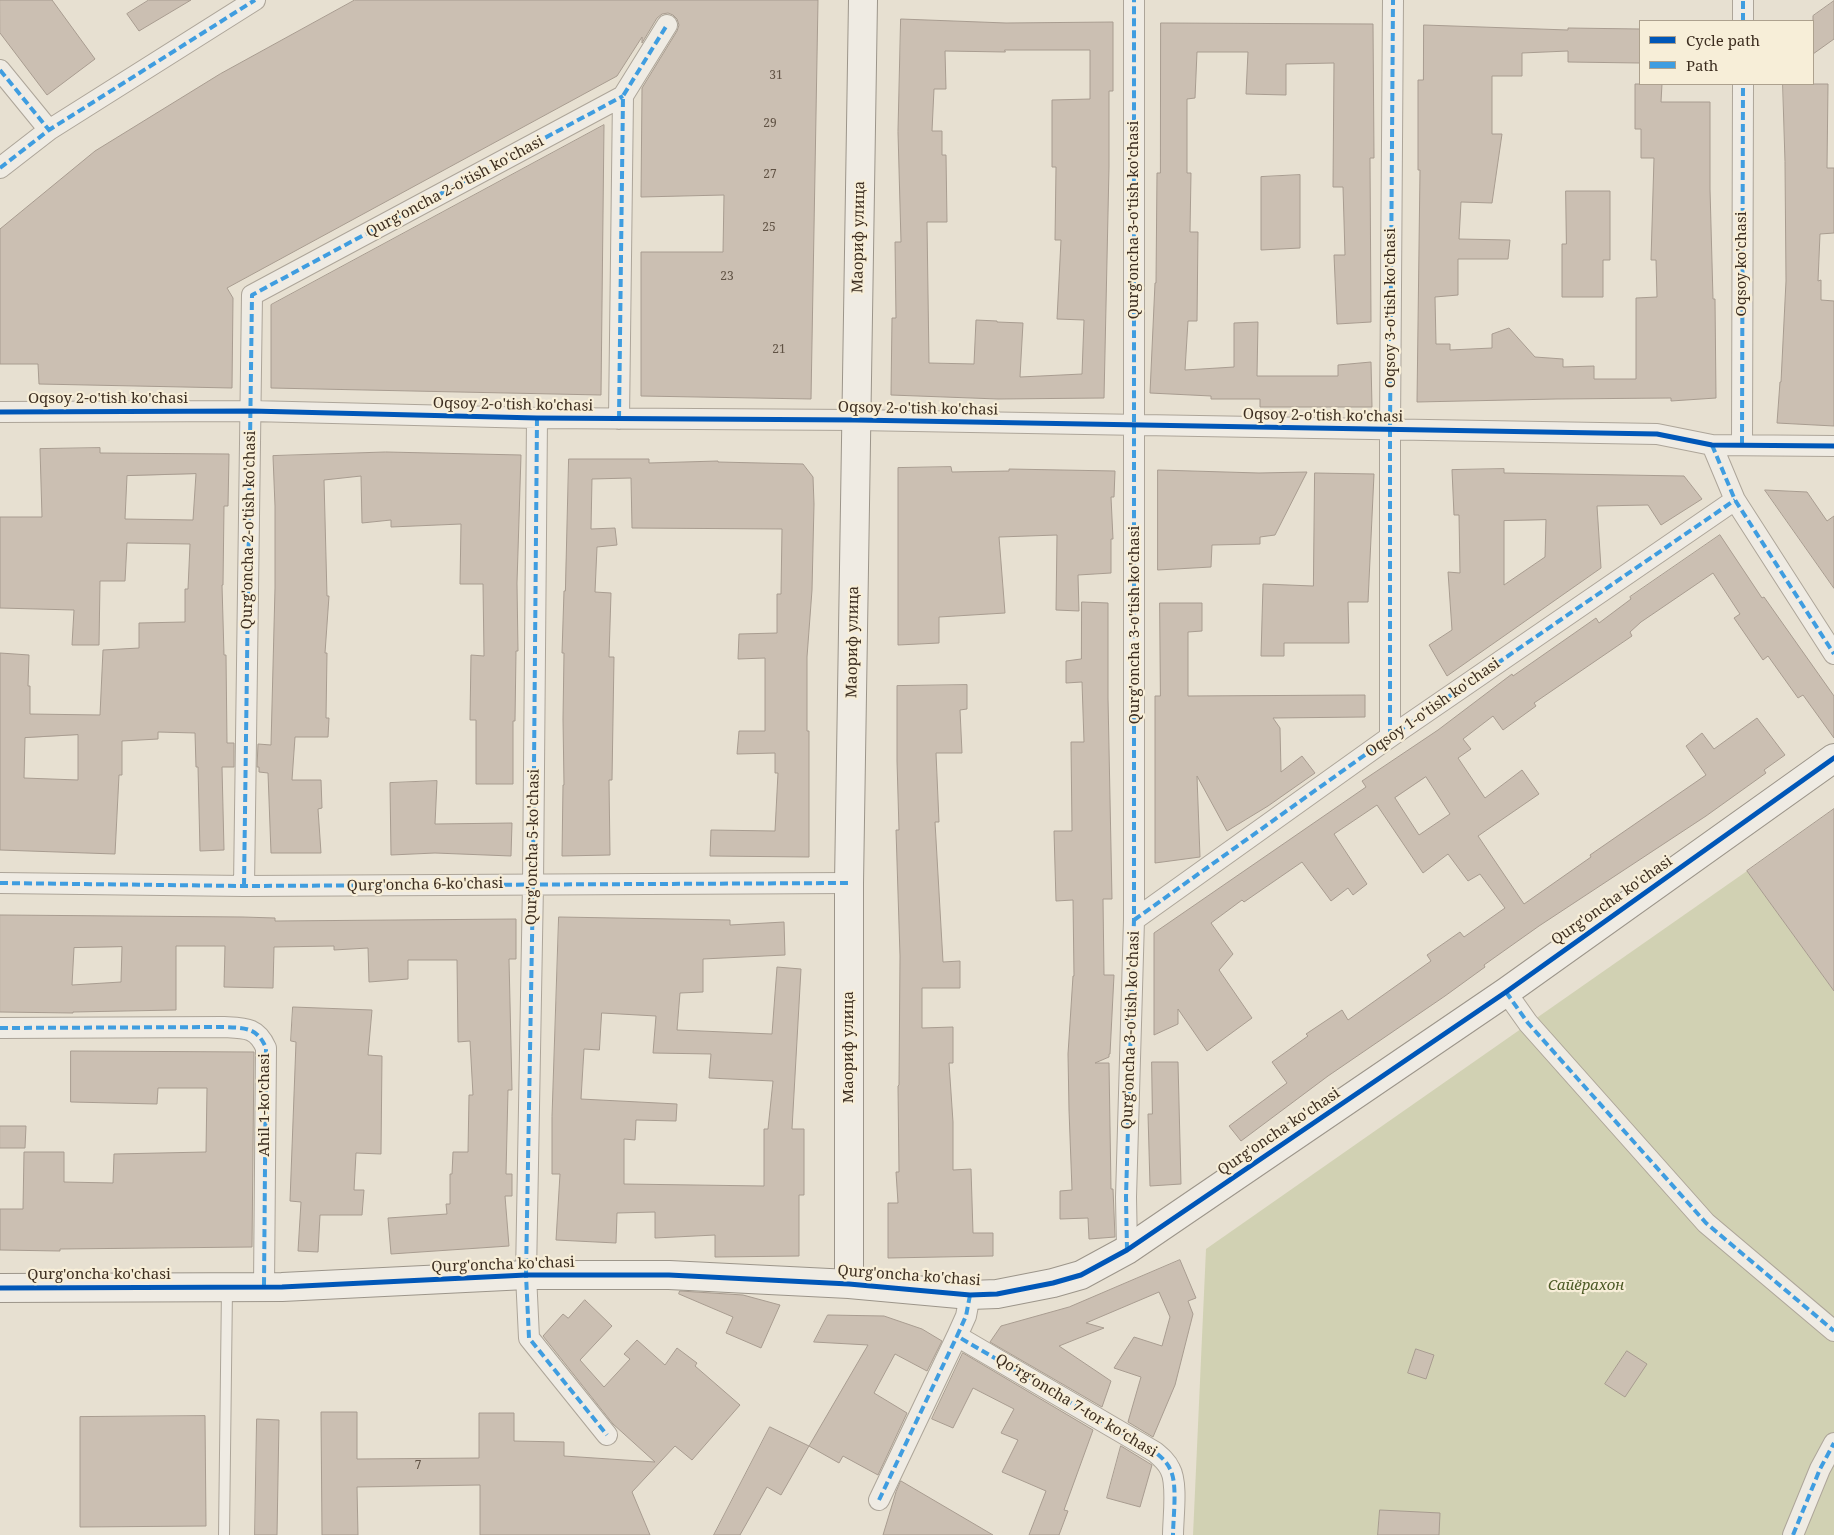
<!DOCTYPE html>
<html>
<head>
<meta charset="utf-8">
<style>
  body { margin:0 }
  #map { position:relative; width:1834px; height:1535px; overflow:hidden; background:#e7e0d1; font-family:"Noto Serif",serif }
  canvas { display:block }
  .legend { position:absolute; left:1639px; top:20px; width:175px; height:65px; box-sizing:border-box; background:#f7eed8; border:1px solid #ada18e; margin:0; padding:6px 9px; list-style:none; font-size:15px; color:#3d2e20 }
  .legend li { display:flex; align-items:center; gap:10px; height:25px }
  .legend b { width:25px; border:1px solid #ada18e }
</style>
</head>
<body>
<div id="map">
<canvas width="1834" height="1535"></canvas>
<ul class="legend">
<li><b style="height:6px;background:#0057b8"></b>Cycle path</li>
<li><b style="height:6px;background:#3f9de0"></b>Path</li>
</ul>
</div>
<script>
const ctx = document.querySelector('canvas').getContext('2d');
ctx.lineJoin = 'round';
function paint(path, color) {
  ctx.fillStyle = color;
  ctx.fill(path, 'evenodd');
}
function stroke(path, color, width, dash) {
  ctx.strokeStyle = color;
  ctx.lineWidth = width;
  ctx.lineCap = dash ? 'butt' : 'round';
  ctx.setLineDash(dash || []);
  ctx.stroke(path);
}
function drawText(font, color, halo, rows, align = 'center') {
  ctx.font = font + ' "Noto Serif",serif';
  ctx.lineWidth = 4.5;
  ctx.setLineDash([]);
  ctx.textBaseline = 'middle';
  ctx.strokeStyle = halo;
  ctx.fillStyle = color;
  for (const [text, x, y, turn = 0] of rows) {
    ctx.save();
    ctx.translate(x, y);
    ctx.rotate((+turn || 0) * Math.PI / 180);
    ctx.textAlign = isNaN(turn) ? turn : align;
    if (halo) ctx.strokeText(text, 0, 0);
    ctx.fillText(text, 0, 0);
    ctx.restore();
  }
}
const cemetery = new Path2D(`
  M 1747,871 L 1834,991 L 1834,1535 L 1193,1535 L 1206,1249 Z`);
const building = new Path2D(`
  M 0,0 L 52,0 L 95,59 L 47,95 L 0,33 Z
  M 149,0 L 191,0 L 139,31 L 127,14 Z
  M 355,0 L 818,0 L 811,399 L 641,396 L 641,252 L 723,252 L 724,195 L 641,197 L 642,88 L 677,31 L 679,25 L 677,19 L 673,15 L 668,13 L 662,14 L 657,18 L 642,43 L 642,37 L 617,76 L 227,288 L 233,298 L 232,388 L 39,384 L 38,364 L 0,364 L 0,229 L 95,151 L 220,74 Z
  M 1834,1 L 1834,39 L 1813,54 L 1813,16 Z
  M 901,19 L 1006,23 L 1113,22 L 1113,91 L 1109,91 L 1109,167 L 1104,398 L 998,399 L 891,395 L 892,318 L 896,318 L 895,242 L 901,242 L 898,132 ZM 1005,50 L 1090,50 L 1090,99 L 1052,100 L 1052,167 L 1056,167 L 1055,240 L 1061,240 L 1057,319 L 1084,320 L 1082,374 L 1020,377 L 1023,323 L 997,322 L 997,321 L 976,320 L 974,364 L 929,363 L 927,222 L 947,222 L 946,155 L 942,155 L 942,131 L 932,131 L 934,89 L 946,89 L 945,51 L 1005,52 Z
  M 1161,23 L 1373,24 L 1374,158 L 1370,158 L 1371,322 L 1337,324 L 1334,255 L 1345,255 L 1343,187 L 1333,187 L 1334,63 L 1286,64 L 1286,95 L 1246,94 L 1248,52 L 1197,52 L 1195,98 L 1187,99 L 1187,173 L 1191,173 L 1190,232 L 1198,232 L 1197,321 L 1188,321 L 1185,370 L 1234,367 L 1234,323 L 1258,322 L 1257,376 L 1338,376 L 1338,365 L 1371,362 L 1372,407 L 1260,407 L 1260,399 L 1211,399 L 1211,396 L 1150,393 L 1155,283 L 1156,283 L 1157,173 L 1160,173 Z
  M 1424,25 L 1568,30 L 1568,28 L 1640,29 L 1640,63 L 1568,62 L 1568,51 L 1522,53 L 1522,76 L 1492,76 L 1492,134 L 1502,134 L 1492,203 L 1461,202 L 1459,239 L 1510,240 L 1508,259 L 1458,259 L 1458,295 L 1435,297 L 1436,344 L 1450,344 L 1450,350 L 1492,348 L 1492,334 L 1509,328 L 1535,357 L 1563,359 L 1563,367 L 1594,366 L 1594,379 L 1636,379 L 1636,298 L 1657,297 L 1656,260 L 1651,260 L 1654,158 L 1641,158 L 1641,129 L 1635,129 L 1635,84 L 1662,84 L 1661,102 L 1710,102 L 1710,189 L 1713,299 L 1715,299 L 1716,398 L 1671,401 L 1671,398 L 1556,399 L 1417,402 L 1420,170 L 1418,170 L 1418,80 L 1423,80 Z
  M 1783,84 L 1828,84 L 1827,168 L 1834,168 L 1834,233 L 1820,234 L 1818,281 L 1821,280 L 1821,300 L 1834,301 L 1834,426 L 1777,423 L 1780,382 L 1781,382 L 1786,281 L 1785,162 Z
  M 604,125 L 601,395 L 271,388 L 271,305 Z
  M 1300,175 L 1300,248 L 1261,250 L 1261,177 Z
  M 1566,191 L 1610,191 L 1610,260 L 1603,260 L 1603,297 L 1562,297 L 1562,244 L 1566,244 Z
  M 100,448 L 100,453 L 229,454 L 228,506 L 224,506 L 223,585 L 222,585 L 224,655 L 226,655 L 227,743 L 234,743 L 234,767 L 222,767 L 224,850 L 200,851 L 198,767 L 196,767 L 195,733 L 158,732 L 158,739 L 122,741 L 122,775 L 119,775 L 115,854 L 0,850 L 0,653 L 29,655 L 28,686 L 30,686 L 30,714 L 100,715 L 103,650 L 139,648 L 139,623 L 185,622 L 185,589 L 188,589 L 190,544 L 127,543 L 125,581 L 100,581 L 99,645 L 72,645 L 74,610 L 0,608 L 0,517 L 42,517 L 40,449 ZM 196,474 L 193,520 L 125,519 L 127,476 ZM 78,735 L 78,780 L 24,778 L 25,738 Z
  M 386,452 L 521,455 L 517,583 L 518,651 L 516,651 L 515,721 L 513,721 L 513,784 L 476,784 L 476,720 L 470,720 L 471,655 L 484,656 L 483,584 L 460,584 L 461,524 L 391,527 L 391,520 L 362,523 L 361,476 L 324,480 L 327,596 L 329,596 L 325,653 L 327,653 L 326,718 L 329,718 L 328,737 L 295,737 L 292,780 L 321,780 L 322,808 L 318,809 L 321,853 L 271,853 L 268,773 L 259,772 L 259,767 L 257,767 L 258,744 L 271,745 L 275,588 L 275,506 L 273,456 Z
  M 569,459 L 649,459 L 649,463 L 718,461 L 718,462 L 803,464 L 813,477 L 814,504 L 812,590 L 807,657 L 807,731 L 809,731 L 809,857 L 710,856 L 711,830 L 775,831 L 778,773 L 775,773 L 775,753 L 737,754 L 739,731 L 765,731 L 765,658 L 738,659 L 739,634 L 777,633 L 777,594 L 781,594 L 782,529 L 632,528 L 631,478 L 592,479 L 591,529 L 615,528 L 617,545 L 597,547 L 595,592 L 611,593 L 609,657 L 614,657 L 612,780 L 609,780 L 610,855 L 562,856 L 563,785 L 564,785 L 563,719 L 564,653 L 562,653 L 564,591 L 565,591 Z
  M 951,467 L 952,472 L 1009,471 L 1009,469 L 1115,471 L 1114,497 L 1111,497 L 1113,539 L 1111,539 L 1111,573 L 1078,575 L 1079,611 L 1056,610 L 1057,535 L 999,537 L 1005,613 L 939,617 L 939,643 L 898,645 L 898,468 Z
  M 1504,469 L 1504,473 L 1684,476 L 1702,499 L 1661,525 L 1648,505 L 1597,506 L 1601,568 L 1447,676 L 1429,645 L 1452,630 L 1448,572 L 1460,573 L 1459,515 L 1454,515 L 1452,470 ZM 1546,520 L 1545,557 L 1504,585 L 1504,521 Z
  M 1158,470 L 1259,473 L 1307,472 L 1275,535 L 1260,537 L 1260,544 L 1212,545 L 1211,567 L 1158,570 Z
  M 1315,473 L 1374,474 L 1368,602 L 1348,602 L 1349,643 L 1284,643 L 1284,656 L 1261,656 L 1263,584 L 1313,586 Z
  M 1765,490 L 1807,492 L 1827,521 L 1834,516 L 1834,588 Z
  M 1720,535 L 1762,598 L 1764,597 L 1834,696 L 1834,738 L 1803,695 L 1798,698 L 1768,656 L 1763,660 L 1734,618 L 1740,614 L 1713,573 L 1641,622 L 1630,632 L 1632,636 L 1534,703 L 1536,706 L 1503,730 L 1493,716 L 1463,739 L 1471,749 L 1458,758 L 1485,798 L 1522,770 L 1539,794 L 1478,836 L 1524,904 L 1591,857 L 1590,855 L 1706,775 L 1686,746 L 1702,733 L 1714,749 L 1757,718 L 1785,755 L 1764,770 L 1766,773 L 1706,816 L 1539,926 L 1484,965 L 1485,967 L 1445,996 L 1328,1076 L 1241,1141 L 1229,1126 L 1287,1083 L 1272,1062 L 1308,1036 L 1306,1034 L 1342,1010 L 1348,1020 L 1431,961 L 1427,955 L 1460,932 L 1464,937 L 1505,908 L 1480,874 L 1468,881 L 1448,854 L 1423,873 L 1377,805 L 1334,834 L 1367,884 L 1353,895 L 1348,888 L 1331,901 L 1302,862 L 1244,902 L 1242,900 L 1211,923 L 1233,954 L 1219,970 L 1252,1018 L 1207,1051 L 1178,1009 L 1178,1024 L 1154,1035 L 1154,933 L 1366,787 L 1362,781 L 1438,730 L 1512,674 L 1513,676 L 1596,618 L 1599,623 L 1631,599 L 1630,597 ZM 1426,777 L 1450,814 L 1419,835 L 1395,798 Z
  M 1082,602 L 1108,603 L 1108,698 L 1112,899 L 1103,899 L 1104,975 L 1114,975 L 1110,1054 L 1109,1054 L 1109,1057 L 1095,1063 L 1109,1063 L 1111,1189 L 1113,1189 L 1115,1237 L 1089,1239 L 1088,1218 L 1060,1219 L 1060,1191 L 1072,1190 L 1069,1110 L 1068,1054 L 1073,976 L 1074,976 L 1073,900 L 1056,901 L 1054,831 L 1072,831 L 1071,742 L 1084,742 L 1082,682 L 1066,683 L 1066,661 L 1081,659 Z
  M 1160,603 L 1202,603 L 1202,631 L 1188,632 L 1188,696 L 1365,695 L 1365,717 L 1273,718 L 1280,728 L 1281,772 L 1302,756 L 1315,773 L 1268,806 L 1227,831 L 1197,776 L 1200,857 L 1155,863 L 1155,696 L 1160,696 Z
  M 967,685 L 967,709 L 960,710 L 962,753 L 936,753 L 939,822 L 935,822 L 943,962 L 960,961 L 960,988 L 922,988 L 922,1028 L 953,1027 L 953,1063 L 949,1063 L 953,1122 L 953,1170 L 971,1169 L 973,1233 L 993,1233 L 993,1256 L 888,1258 L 888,1203 L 898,1203 L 896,1172 L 899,1172 L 898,1086 L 899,1085 L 900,956 L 896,830 L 899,830 L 897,761 L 897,686 Z
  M 437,781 L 435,824 L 512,823 L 511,856 L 435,853 L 391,855 L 390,783 Z
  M 1834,809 L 1834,991 L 1747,871 Z
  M 0,915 L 243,917 L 275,918 L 275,921 L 516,919 L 516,959 L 509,959 L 512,1090 L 508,1090 L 506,1174 L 512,1174 L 512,1196 L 505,1196 L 509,1246 L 391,1254 L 388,1218 L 447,1214 L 446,1204 L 450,1204 L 450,1174 L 452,1174 L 453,1152 L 468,1152 L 469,1095 L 473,1095 L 470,1041 L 458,1042 L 457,960 L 408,960 L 408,979 L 369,982 L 368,948 L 334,950 L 334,946 L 274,947 L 273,988 L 224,987 L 225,946 L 176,946 L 176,1010 L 73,1012 L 73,1013 L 0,1012 ZM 122,947 L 121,982 L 72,985 L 74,948 Z
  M 559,917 L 730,920 L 730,925 L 784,922 L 785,955 L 703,959 L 703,992 L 680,993 L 677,1030 L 772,1034 L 777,967 L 801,969 L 792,1129 L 804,1129 L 804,1195 L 799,1195 L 799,1256 L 715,1257 L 715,1235 L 655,1238 L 655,1212 L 617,1213 L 616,1243 L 556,1240 L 560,1174 L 552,1174 L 552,1117 ZM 602,1013 L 656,1016 L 653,1053 L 711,1054 L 709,1078 L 773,1081 L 768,1129 L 764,1129 L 764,1186 L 624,1184 L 624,1139 L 635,1140 L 636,1120 L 676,1121 L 677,1104 L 581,1099 L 584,1049 L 599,1050 Z
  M 293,1007 L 372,1010 L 368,1055 L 382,1056 L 381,1154 L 356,1153 L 354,1190 L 364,1190 L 362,1215 L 320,1215 L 318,1252 L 298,1251 L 301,1202 L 290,1201 L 296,1042 L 291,1041 Z
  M 71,1051 L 254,1052 L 252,1247 L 60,1249 L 60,1251 L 0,1250 L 0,1209 L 23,1209 L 24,1152 L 64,1152 L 64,1182 L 113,1183 L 114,1154 L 206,1152 L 207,1088 L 158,1088 L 157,1104 L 71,1102 Z
  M 1152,1062 L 1178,1062 L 1181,1184 L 1150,1186 L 1148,1114 L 1152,1114 Z
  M 0,1126 L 26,1126 L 25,1148 L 0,1148 Z
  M 1180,1260 L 1196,1298 L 1188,1301 L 1193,1314 L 1175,1385 L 1153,1437 L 1128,1422 L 1141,1377 L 1114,1368 L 1134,1337 L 1162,1346 L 1170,1317 L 1159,1292 L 1086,1323 L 1104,1328 L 1059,1346 L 1111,1381 L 1102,1407 L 990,1342 L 1001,1326 L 1069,1307 Z
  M 680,1291 L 743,1295 L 780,1305 L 761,1348 L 726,1333 L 733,1317 L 679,1294 Z
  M 585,1300 L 612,1326 L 580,1360 L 604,1387 L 630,1359 L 624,1354 L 637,1340 L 665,1365 L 677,1348 L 697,1363 L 695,1366 L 740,1405 L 692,1460 L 675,1446 L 632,1492 L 650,1535 L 480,1535 L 480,1485 L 357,1487 L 358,1535 L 322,1535 L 321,1412 L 357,1412 L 357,1459 L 479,1458 L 479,1413 L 514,1413 L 514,1441 L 564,1442 L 564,1456 L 655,1462 L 613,1424 L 543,1336 L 563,1314 L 568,1318 Z
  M 828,1315 L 884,1316 L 922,1329 L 942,1341 L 927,1371 L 895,1354 L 874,1393 L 907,1413 L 878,1475 L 843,1456 L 839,1463 L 809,1446 L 868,1345 L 814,1342 Z
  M 1416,1349 L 1434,1355 L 1426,1379 L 1408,1373 Z
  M 1627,1351 L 1647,1364 L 1625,1397 L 1605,1384 Z
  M 963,1353 L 1093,1430 L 1064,1510 L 1068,1511 L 1059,1535 L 1029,1535 L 1046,1491 L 1002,1472 L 1018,1440 L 1001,1433 L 1014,1409 L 973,1388 L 953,1428 L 932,1419 Z
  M 205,1416 L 206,1526 L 80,1527 L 80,1417 Z
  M 257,1419 L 279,1420 L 277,1535 L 255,1535 Z
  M 770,1427 L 809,1446 L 781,1495 L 767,1487 L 740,1535 L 714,1535 Z
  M 1121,1446 L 1152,1465 L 1140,1507 L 1107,1498 Z
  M 901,1481 L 993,1535 L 883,1535 L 896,1492 Z
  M 1380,1510 L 1440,1513 L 1439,1535 L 1378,1535 Z`);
const lane = new Path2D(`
  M 224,1535 L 227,1288`);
const street = new Path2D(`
  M 1743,21 L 1743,0
  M 0,70 L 49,130
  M 0,168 L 49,130 L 255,0
  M 0,412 L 251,411 L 537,418 L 856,420 L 1657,434 L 1712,445 L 1834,446
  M 537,418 L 533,884 L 526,1275 L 529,1338 L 607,1435
  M 619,419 L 623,96 L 667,25
  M 1742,444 L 1743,84
  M 1712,445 L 1735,500 L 1834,654
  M 1390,737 L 1390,430 L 1393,0
  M 0,883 L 244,886 L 849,883
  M 244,886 L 252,295 L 623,96
  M 1134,920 L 1390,737 L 1735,500
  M 1506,992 L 1528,1023 L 1706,1223 L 1834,1331
  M 0,1028 L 224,1027 C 245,1028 257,1027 266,1048 L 264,1287
  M 1127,1250 L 1126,1197 L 1134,920 L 1134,0
  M 970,1295 L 966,1316 L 957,1336 L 1155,1452 C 1161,1457 1167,1462 1170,1469 C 1178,1483 1173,1518 1173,1535
  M 879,1500 L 957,1336
  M 1793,1535 L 1820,1469 L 1834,1443`);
const secondary = new Path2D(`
  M 849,1284 L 849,883 L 863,0
  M 0,1288 L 282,1287 L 526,1275 L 669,1275 L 849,1284 L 970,1295 L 997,1294 L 1053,1283 L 1081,1275 L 1127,1250 L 1506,992 L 1834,758`);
const quiet = new Path2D(`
  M 1743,21 L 1743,0
  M 0,70 L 49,130
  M 0,168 L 49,130 L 255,0
  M 537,418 L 533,884 L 526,1275 L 529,1338 L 607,1435
  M 619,419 L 623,96 L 667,25
  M 1742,444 L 1743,84
  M 1712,445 L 1735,500 L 1834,654
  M 1390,737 L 1390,430 L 1393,0
  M 0,883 L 244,886 L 849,883
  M 244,886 L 252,295 L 623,96
  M 1134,920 L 1390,737 L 1735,500
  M 1506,992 L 1528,1023 L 1706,1223 L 1834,1331
  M 0,1028 L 224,1027 C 245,1028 257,1027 266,1048 L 264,1287
  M 1127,1250 L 1126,1197 L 1134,920 L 1134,0
  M 970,1295 L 966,1316 L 957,1336 L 1155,1452 C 1161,1457 1167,1462 1170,1469 C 1178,1483 1173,1518 1173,1535
  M 879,1500 L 957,1336
  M 1793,1535 L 1820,1469 L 1834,1443`);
const cycleway = new Path2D(`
  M 0,412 L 251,411 L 537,418 L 856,420 L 1657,434 L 1712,445 L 1834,446
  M 0,1288 L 282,1287 L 526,1275 L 669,1275 L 849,1284 L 970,1295 L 997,1294 L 1053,1283 L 1081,1275 L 1127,1250 L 1506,992 L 1834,758`);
const numberNames = [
  ["31",776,76],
  ["29",770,124],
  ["27",770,175],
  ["25",769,228],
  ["23",727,277],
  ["21",779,350],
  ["7",418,1466]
];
const streetNames = [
  ["Qurg'oncha 2-o'tish ko'chasi",455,187,-28],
  ["Qurg'oncha 3-o'tish ko'chasi",1134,220,-90],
  ["Маориф улица",859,237,-89],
  ["Oqsoy ko'chasi",1742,264,-90],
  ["Oqsoy 3-o'tish ko'chasi",1391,308,-90],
  ["Oqsoy 2-o'tish ko'chasi",108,399],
  ["Oqsoy 2-o'tish ko'chasi",513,405,1],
  ["Oqsoy 2-o'tish ko'chasi",918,409,1],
  ["Oqsoy 2-o'tish ko'chasi",1323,416,1],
  ["Qurg'oncha 2-o'tish ko'chasi",249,530,-89],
  ["Qurg'oncha 3-o'tish ko'chasi",1135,625,-90],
  ["Маориф улица",853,642,-89],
  ["Oqsoy 1-o'tish ko'chasi",1433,708,-35],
  ["Qurg'oncha 5-ko'chasi",533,847,-89],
  ["Qurg'oncha 6-ko'chasi",425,885,-1],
  ["Qurg'oncha ko'chasi",1612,901,-35],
  ["Qurg'oncha 3-o'tish ko'chasi",1131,1030,-88],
  ["Маориф улица",849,1047,-90],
  ["Ahil 1-ko'chasi",265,1105,-90],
  ["Qurg'oncha ko'chasi",1279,1132,-34],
  ["Qurg'oncha ko'chasi",503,1265,-2],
  ["Qurg'oncha ko'chasi",99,1275],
  ["Qurg'oncha ko'chasi",909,1276,4],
  ["Qoʻrgʻoncha 7-tor koʻchasi",1076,1406,31]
];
const parkNames = [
  ["Сайёрахон",1586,1286]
];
paint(cemetery, '#d1d1b3');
paint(building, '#cbbfb2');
stroke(building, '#a89c90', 1);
stroke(lane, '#ada599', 12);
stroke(street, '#ada599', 22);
stroke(secondary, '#9c958a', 30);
stroke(lane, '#efebe3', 10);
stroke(street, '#efebe3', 20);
stroke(secondary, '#efebe3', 28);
stroke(quiet, '#3f9de0', 4, [8, 4]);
stroke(cycleway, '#0057b8', 5);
drawText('12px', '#605244', null, numberNames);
drawText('15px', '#3d2e20', '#f7eed8', streetNames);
drawText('italic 15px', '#4d5a26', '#f7eed8', parkNames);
</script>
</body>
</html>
